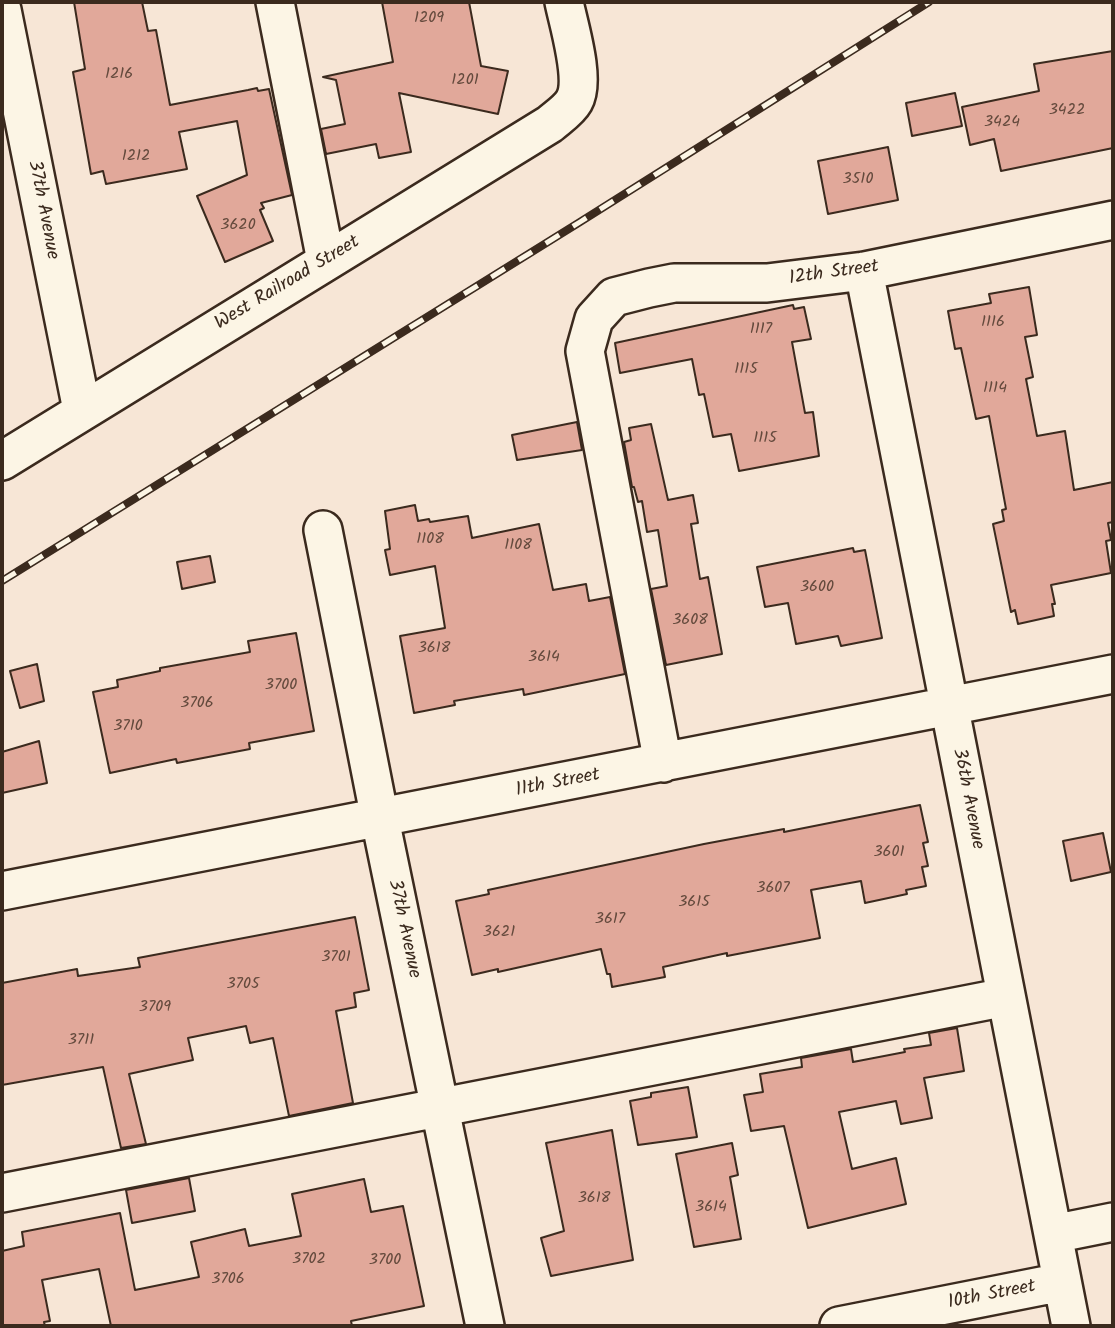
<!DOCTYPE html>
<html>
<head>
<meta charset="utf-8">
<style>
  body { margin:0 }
  #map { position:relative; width:1115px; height:1328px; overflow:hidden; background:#f7e6d6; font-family:Kalam,sans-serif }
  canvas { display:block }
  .frame { position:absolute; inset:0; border:4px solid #3b2a1e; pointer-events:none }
</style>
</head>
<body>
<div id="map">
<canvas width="1115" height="1328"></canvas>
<div class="frame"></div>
</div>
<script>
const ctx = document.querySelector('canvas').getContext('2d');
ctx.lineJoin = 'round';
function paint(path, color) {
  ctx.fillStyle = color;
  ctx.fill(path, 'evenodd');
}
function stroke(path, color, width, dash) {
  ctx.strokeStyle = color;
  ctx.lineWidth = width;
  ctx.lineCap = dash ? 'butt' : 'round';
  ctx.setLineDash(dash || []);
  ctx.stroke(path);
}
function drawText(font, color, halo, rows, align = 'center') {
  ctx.font = font + ' Kalam,sans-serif';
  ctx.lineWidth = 5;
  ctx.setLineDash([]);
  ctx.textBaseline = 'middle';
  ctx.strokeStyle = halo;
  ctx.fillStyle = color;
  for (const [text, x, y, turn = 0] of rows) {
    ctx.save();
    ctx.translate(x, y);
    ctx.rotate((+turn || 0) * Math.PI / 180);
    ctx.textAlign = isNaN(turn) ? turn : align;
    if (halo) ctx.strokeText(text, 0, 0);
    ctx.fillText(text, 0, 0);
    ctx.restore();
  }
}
const building = new Path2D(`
  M 74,2 L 142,2 L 148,31 L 156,30 L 170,105 L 248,90 L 257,88 L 258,91 L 269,89 L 292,195 L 261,203 L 264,208 L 260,210 L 273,241 L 225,262 L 197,196 L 247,175 L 237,121 L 179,132 L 187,169 L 106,184 L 103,171 L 91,174 L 73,72 L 85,69 Z
  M 382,2 L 469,2 L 481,66 L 508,71 L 498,114 L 399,93 L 411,152 L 379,158 L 376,144 L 326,154 L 321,129 L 345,124 L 336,80 L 323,77 L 393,62 Z
  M 1113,51 L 1113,148 L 1001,171 L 994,139 L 970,145 L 962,107 L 1039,91 L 1034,64 Z
  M 955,93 L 962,126 L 912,136 L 906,103 Z
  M 888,147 L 898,200 L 828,214 L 818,161 Z
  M 1029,287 L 1037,335 L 1025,337 L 1033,377 L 1026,379 L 1037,436 L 1065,431 L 1074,490 L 1113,482 L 1113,522 L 1108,523 L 1111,540 L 1106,541 L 1111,573 L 1051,585 L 1055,604 L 1052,604 L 1054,616 L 1018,624 L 1015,610 L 1011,612 L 993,524 L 1004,521 L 1002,510 L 1006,509 L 989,416 L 976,419 L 961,348 L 955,349 L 948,311 L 991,303 L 989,294 Z
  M 793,305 L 794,309 L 804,307 L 811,339 L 792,342 L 805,413 L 813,412 L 819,456 L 739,471 L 731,434 L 713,437 L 704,394 L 699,395 L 692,359 L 620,373 L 615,343 Z
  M 577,422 L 582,450 L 517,460 L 512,435 Z
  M 651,424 L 668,500 L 693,495 L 698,523 L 691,524 L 700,579 L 708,577 L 722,654 L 666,665 L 651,589 L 667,586 L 658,530 L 647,532 L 642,501 L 638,502 L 634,487 L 632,487 L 624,442 L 631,440 L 629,428 Z
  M 415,505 L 418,521 L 429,519 L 430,522 L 468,516 L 472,538 L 539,524 L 553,590 L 586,584 L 589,601 L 610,597 L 625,674 L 524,695 L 523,689 L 454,701 L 455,705 L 414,713 L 400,636 L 445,628 L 435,566 L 390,575 L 385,550 L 390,549 L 385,511 Z
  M 853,548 L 854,552 L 865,550 L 882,638 L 841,646 L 838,636 L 796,644 L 788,603 L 765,607 L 757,567 Z
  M 210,556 L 215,582 L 182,589 L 177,562 Z
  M 296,633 L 314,731 L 249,743 L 250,749 L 177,763 L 176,759 L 110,773 L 93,692 L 118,687 L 117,680 L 160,671 L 160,668 L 250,652 L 248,641 Z
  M 37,664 L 44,701 L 20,708 L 10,671 Z
  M 39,741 L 47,783 L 2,793 L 2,752 Z
  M 920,805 L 928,842 L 923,843 L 928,866 L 922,867 L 926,886 L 906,890 L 907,894 L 865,903 L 861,881 L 811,890 L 820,938 L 727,956 L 727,953 L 663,967 L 665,977 L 612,987 L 610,974 L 607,974 L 601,949 L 498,972 L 498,969 L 472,975 L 456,901 L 489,894 L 488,890 L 704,844 L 784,829 L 784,832 Z
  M 1103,833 L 1111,872 L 1071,881 L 1063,841 Z
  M 355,917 L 369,990 L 354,993 L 356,1007 L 336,1011 L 353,1103 L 289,1116 L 273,1038 L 250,1043 L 246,1026 L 188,1038 L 193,1060 L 129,1074 L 146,1144 L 121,1148 L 103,1067 L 2,1085 L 2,983 L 77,969 L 78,976 L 140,967 L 138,958 Z
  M 957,1028 L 964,1071 L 924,1078 L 932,1118 L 901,1124 L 896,1101 L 839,1112 L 852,1169 L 896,1158 L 906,1204 L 808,1228 L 784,1126 L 751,1131 L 744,1095 L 763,1092 L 760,1074 L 802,1067 L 801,1058 L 851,1049 L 853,1062 L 905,1052 L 904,1049 L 931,1045 L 929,1033 Z
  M 688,1087 L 697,1137 L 638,1145 L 630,1101 L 651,1097 L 651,1093 Z
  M 612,1130 L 633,1260 L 551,1276 L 541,1238 L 564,1231 L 546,1143 Z
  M 732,1143 L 738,1175 L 730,1177 L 741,1239 L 694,1247 L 676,1154 Z
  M 189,1178 L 195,1211 L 132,1223 L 126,1190 Z
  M 364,1179 L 371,1212 L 403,1206 L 424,1306 L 351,1321 L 352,1326 L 111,1326 L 99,1269 L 42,1280 L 50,1321 L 44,1322 L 45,1326 L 2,1326 L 2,1251 L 24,1246 L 22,1232 L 120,1213 L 135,1290 L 199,1277 L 191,1242 L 245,1229 L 249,1246 L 301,1236 L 292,1194 Z`);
const minor = new Path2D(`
  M 275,2 L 326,261
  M 2,10 L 82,410
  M 864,271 L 1071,1326
  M 2,461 L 550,124 C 558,117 569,110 574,101 C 586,80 569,26 564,2
  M 323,530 L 380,819 L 485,1326
  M 663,763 L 585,351 L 594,319 L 614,297 L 649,288 L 674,283 L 767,283 L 864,271 L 1113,220
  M 2,891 L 1113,674
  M 2,1193 L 1006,997
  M 1053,1234 L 1113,1222
  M 839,1326 L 1062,1282`);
const rail = new Path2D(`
  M 2,581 L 580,222 L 929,2`);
const numberNames = [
  ["1209",429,19],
  ["1216",119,75],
  ["1201",465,81],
  ["3422",1067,111],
  ["3424",1002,123],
  ["1212",136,157],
  ["3510",858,180],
  ["3620",238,226],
  ["1116",993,323],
  ["1117",761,330],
  ["1115",746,370],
  ["1114",995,389],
  ["1115",765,439],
  ["1108",430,540],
  ["1108",518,546],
  ["3600",817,588],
  ["3608",690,621],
  ["3618",434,649],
  ["3614",544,658],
  ["3700",281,686],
  ["3706",197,704],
  ["3710",128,727],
  ["3601",889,853],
  ["3607",773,889],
  ["3615",694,903],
  ["3617",610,920],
  ["3621",499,933],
  ["3701",336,958],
  ["3705",243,985],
  ["3709",155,1008],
  ["3711",81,1041],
  ["3618",594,1199],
  ["3614",711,1208],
  ["3702",309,1260],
  ["3700",385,1261],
  ["3706",228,1280]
];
const streetNames = [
  ["37th Avenue",42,210,79],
  ["12th Street",834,274,-8],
  ["West Railroad Street",288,284,-31],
  ["11th Street",558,784,-11],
  ["36th Avenue",967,799,79],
  ["37th Avenue",403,929,78],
  ["10th Street",992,1296,-11]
];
paint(building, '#e1a89a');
stroke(building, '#3b2a1e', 2);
stroke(minor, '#3b2a1e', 42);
stroke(minor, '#fcf5e5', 37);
stroke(rail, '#3b2a1e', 8);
stroke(rail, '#fcf5e5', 5, [16]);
drawText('16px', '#644a3d', null, numberNames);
drawText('19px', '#3b2a1e', '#fcf5e5', streetNames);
</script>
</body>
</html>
